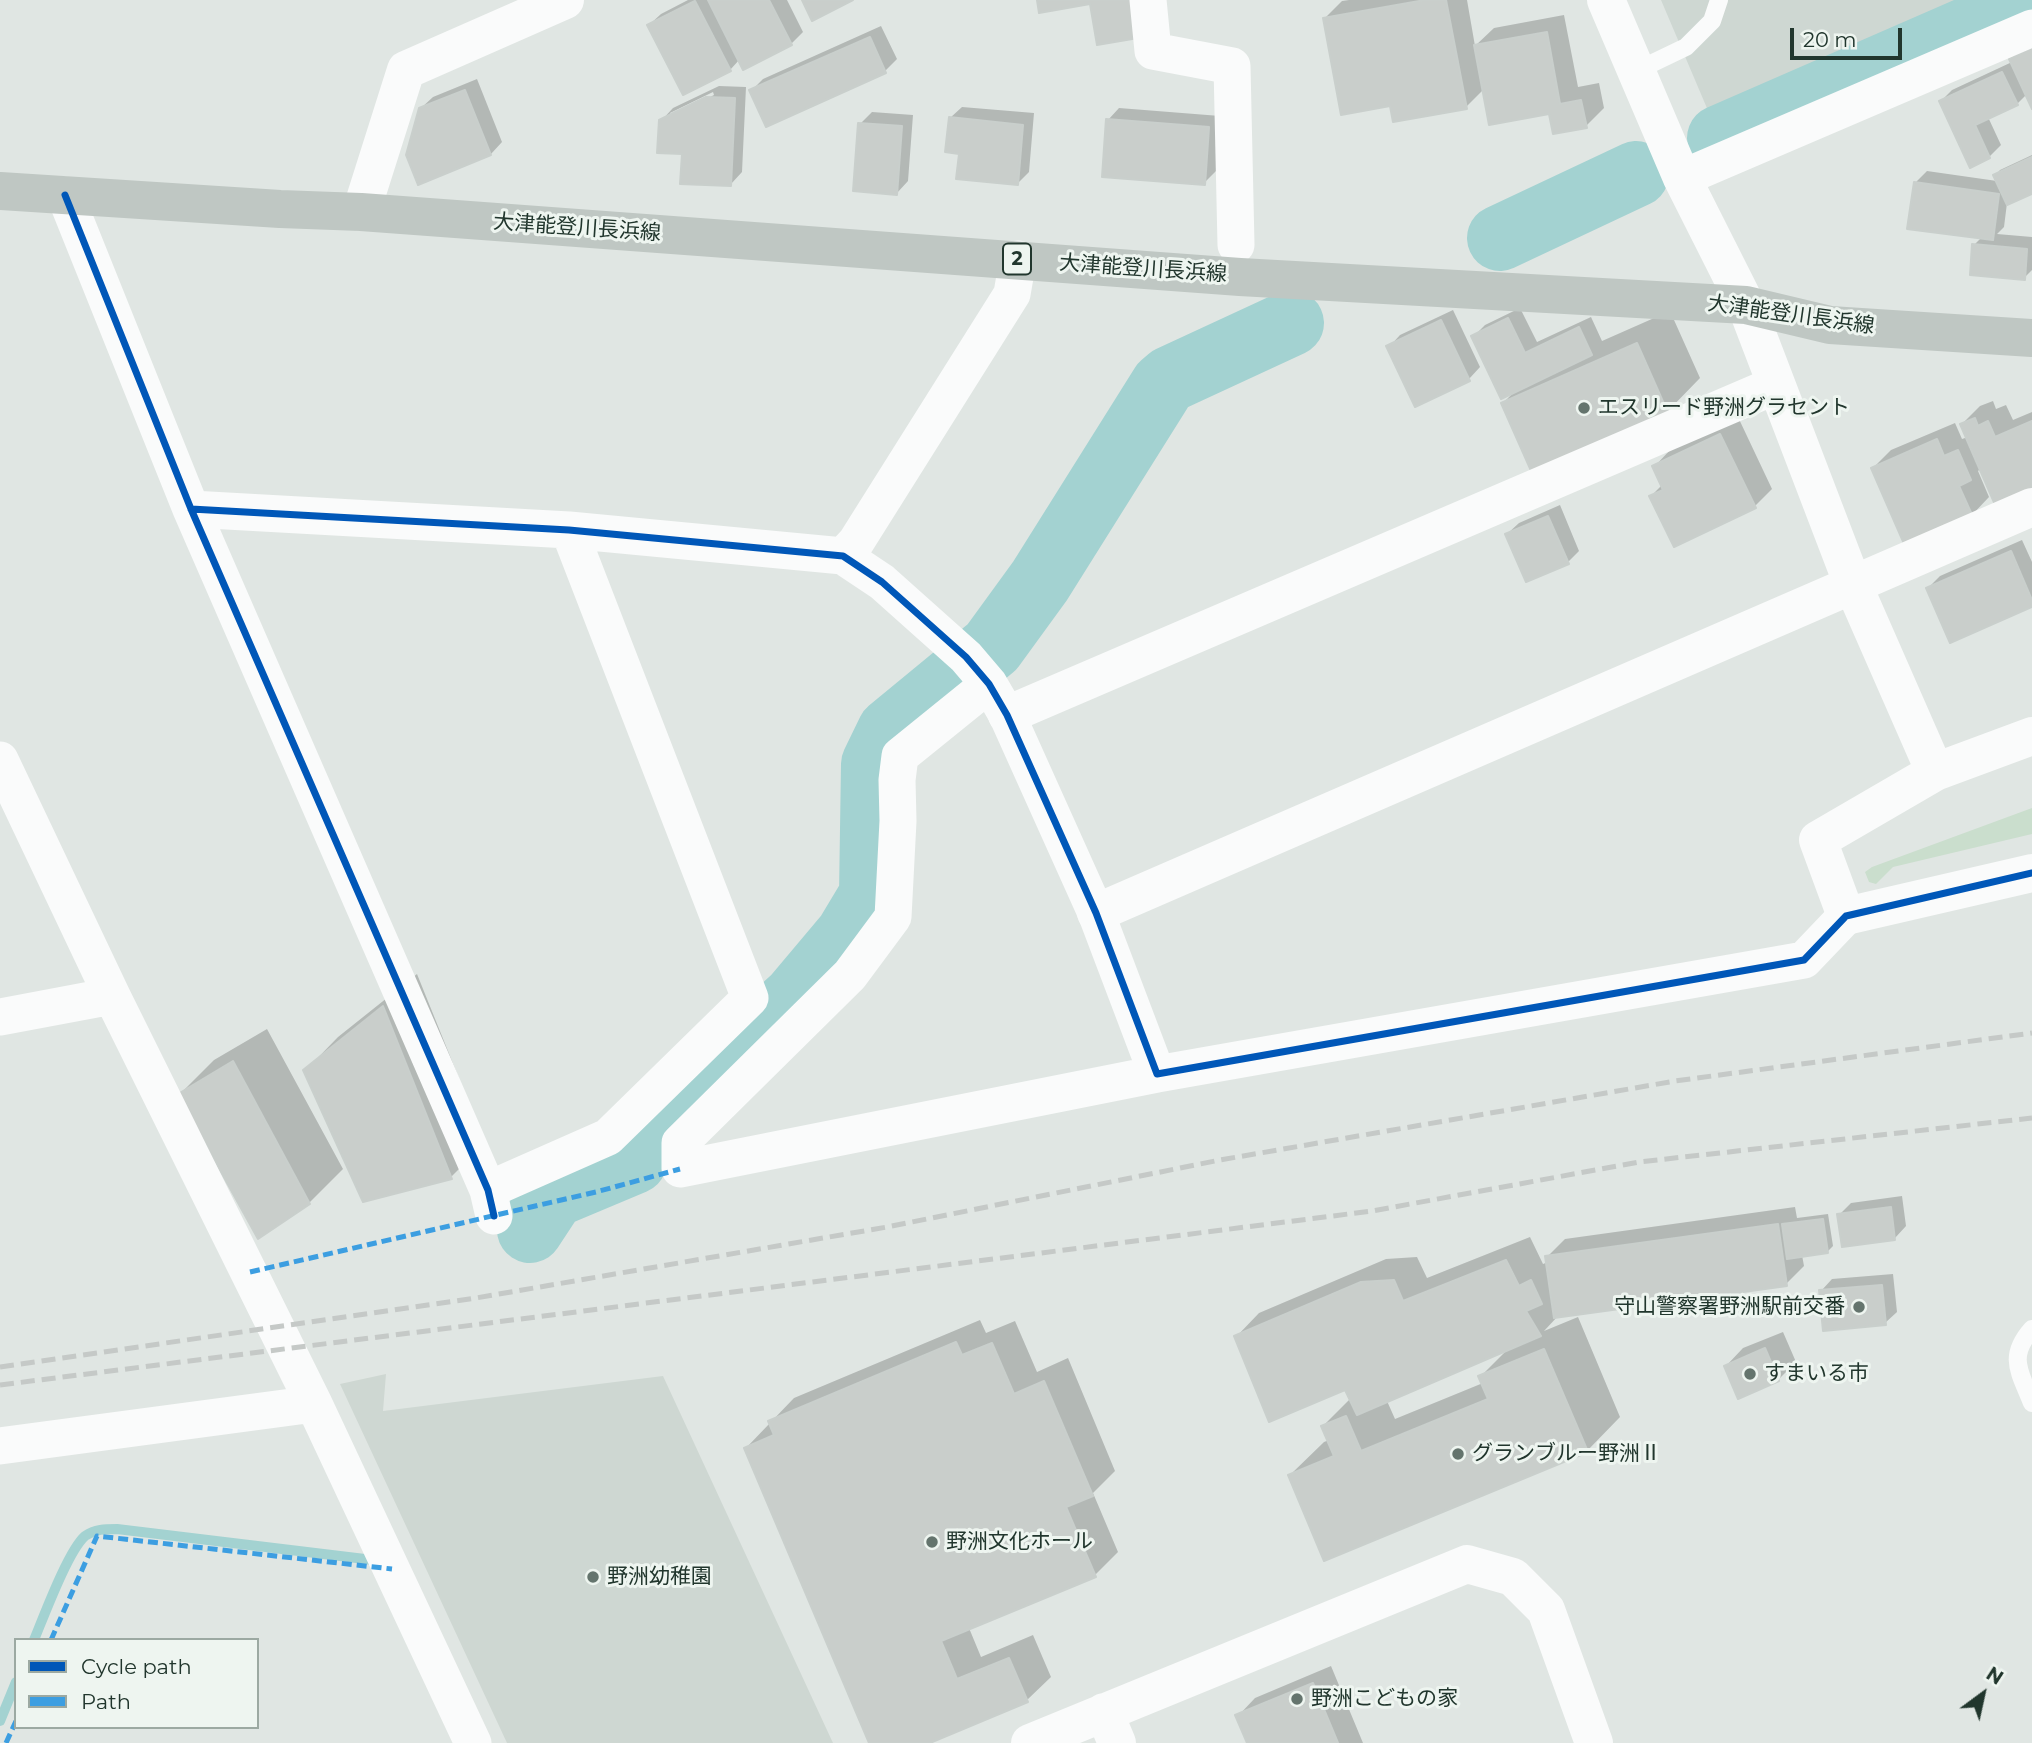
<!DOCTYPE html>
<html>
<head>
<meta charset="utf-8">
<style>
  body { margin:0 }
  #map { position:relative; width:2032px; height:1743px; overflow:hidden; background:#e0e6e3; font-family:Montserrat,sans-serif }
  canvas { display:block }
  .legend { position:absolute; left:14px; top:1638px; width:245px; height:91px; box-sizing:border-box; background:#eef5f0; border:2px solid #9ca9a2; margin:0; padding:9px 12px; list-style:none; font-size:21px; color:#21362d }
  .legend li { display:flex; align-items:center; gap:14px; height:35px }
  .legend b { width:35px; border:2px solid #9ca9a2 }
  .north { position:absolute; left:1948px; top:1659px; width:70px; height:70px; -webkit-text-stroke:5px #eef5f0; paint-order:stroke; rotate:33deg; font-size:19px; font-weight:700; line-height:28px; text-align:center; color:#21362d }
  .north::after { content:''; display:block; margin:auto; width:24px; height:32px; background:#21362d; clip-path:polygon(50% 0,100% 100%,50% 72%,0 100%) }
  .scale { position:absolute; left:1790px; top:28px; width:112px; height:32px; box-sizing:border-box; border:4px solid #21362d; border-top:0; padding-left:9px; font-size:21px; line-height:24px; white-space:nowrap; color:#21362d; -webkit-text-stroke:5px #eef5f0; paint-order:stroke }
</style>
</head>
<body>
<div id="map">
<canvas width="2032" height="1743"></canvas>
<ul class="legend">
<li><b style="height:9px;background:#0057b8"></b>Cycle path</li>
<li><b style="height:9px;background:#3c9ee1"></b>Path</li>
</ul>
<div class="north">N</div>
<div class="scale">20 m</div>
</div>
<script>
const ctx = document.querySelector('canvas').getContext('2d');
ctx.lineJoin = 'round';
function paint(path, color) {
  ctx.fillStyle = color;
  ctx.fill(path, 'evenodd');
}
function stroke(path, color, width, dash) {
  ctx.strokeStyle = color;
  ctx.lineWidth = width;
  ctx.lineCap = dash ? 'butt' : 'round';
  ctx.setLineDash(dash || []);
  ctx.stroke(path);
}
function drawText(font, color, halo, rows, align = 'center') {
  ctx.font = font + ' Montserrat,"Noto Sans JP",sans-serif';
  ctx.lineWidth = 6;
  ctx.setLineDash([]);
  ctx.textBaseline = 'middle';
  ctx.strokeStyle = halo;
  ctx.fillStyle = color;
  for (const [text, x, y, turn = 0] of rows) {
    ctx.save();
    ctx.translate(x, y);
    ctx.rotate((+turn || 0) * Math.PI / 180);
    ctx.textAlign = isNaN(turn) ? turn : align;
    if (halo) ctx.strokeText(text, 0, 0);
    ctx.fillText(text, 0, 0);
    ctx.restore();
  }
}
const built = new Path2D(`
  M 1661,0 L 2009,0 L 1715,127 Z
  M 386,1374 L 383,1411 L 663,1376 L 833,1743 L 507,1743 L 340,1384 Z`);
const green = new Path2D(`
  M 2032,808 L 2032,834 L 1893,867 L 1876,884 L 1869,882 L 1865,872 L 1872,867 Z`);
const shadow = new Path2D(`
  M 688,0 L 787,0 L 803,32 L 791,44 L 740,59 L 730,70 L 649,25 L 661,14 Z
  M 1349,0 L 1467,0 L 1475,46 L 1494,28 L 1564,15 L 1578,87 L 1599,83 L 1604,108 L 1586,126 L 1484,89 L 1466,107 L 1391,104 L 1324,19 L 1342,1 Z
  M 881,26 L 897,59 L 885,71 L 767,125 L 751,91 L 763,79 Z
  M 2032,43 L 2032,105 L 2027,94 L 2017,104 L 1988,117 L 2001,145 L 1989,157 L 1941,101 L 1952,90 L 2012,62 L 2011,59 L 2022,47 Z
  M 477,79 L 502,142 L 491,154 L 419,182 L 420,109 L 433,97 Z
  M 719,86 L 746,87 L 742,172 L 731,184 L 683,152 L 661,121 L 673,108 ZM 713,92 L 714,95 L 670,117 L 670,113 Z
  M 962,107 L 1034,113 L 1029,172 L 1017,184 L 961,152 L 950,118 Z
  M 1119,108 L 1220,116 L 1216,171 L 1204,183 L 1108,120 Z
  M 872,112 L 913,115 L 908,181 L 897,193 L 860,124 Z
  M 2032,155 L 2032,192 L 2007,203 L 2004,227 L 1997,234 L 2032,237 L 2032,270 L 2024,278 L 1974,245 L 1982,237 L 1915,183 L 1927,171 L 1997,181 L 1995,176 L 2000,170 Z
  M 1520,308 L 1537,342 L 1591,317 L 1602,341 L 1670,311 L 1700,378 L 1667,412 L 1503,403 L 1516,390 L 1474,336 L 1485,325 Z
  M 1453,310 L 1480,367 L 1469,379 L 1389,347 L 1400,335 Z
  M 1993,401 L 1996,409 L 2006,405 L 2013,420 L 2032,412 L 2032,489 L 1981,468 L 1978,471 L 1989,497 L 1972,515 L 1873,468 L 1891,450 L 1955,423 L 1962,439 L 1968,437 L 1962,424 L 1980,406 Z
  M 1738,417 L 1772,489 L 1755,506 L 1651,496 L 1662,485 L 1654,467 L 1671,449 Z
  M 1560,505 L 1579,551 L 1568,562 L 1507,534 L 1519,523 Z
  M 2022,540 L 2032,562 L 2032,606 L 1928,588 L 1940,576 Z
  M 417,974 L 485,1143 L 451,1177 L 305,1071 L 338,1037 Z
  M 267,1029 L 343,1169 L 309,1203 L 258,1237 L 180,1094 L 214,1060 Z
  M 1902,1196 L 1906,1226 L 1895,1238 L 1839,1215 L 1851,1203 Z
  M 1795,1207 L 1797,1218 L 1828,1214 L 1833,1246 L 1827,1252 L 1802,1255 L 1804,1266 L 1786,1284 L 1559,1315 L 1544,1331 L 1578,1317 L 1620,1417 L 1587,1451 L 1290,1475 L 1324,1442 L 1329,1440 L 1323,1426 L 1351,1398 L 1346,1388 L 1236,1337 L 1259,1313 L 1386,1259 L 1417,1257 L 1427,1278 L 1530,1237 L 1543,1264 L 1548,1262 L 1547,1257 L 1565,1239 ZM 1509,1348 L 1480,1377 L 1483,1383 L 1395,1419 L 1387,1401 Z
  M 1893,1274 L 1897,1312 L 1885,1323 L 1821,1291 L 1832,1279 Z
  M 980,1320 L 986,1333 L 1015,1321 L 1037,1372 L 1068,1358 L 1115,1471 L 1093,1493 L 1118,1552 L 1095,1575 L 969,1628 L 981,1657 L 1033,1635 L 1051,1677 L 1027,1700 L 925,1743 L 871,1743 L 746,1448 L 794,1398 Z
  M 1783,1332 L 1796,1362 L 1778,1380 L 1726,1366 L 1743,1348 Z
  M 1331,1666 L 1363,1743 L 1249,1743 L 1238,1716 L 1255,1698 Z`);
const stream = new Path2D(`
  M 34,1640 C 44,1616 68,1551 85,1536 C 95,1529 105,1529 117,1529 L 373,1560
  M 0,1721 L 16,1682`);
const river = new Path2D(`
  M 1720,138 L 2032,2
  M 1500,238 L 1636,174
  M 530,1230 L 553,1195 L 634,1161 L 640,1146 L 702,1082 L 795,998 L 848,935 L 872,895 L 874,764 L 890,731 L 992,647 L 1040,581 L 1163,385 L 1170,379 L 1291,323`);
const building = new Path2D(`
  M 708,0 L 769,0 L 792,45 L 743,70 Z
  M 802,0 L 853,0 L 812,21 Z
  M 1037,0 L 1137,0 L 1144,37 L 1097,45 L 1090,4 L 1039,13 Z
  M 1425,0 L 1446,0 L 1467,109 L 1393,122 L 1390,106 L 1341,115 L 1323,18 Z
  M 695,1 L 731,71 L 683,95 L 647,25 Z
  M 1547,32 L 1560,104 L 1581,100 L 1587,128 L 1553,134 L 1549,114 L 1489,125 L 1474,45 Z
  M 870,37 L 886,73 L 766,127 L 749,90 Z
  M 2032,48 L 2032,109 L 2009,59 Z
  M 2002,72 L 2018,105 L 1975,125 L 1990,158 L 1970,168 L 1939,101 Z
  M 465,90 L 491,155 L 418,185 L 406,155 L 419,108 Z
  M 706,97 L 735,98 L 731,186 L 680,184 L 682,154 L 657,153 L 659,120 Z
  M 949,117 L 1023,125 L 1018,185 L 956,179 L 959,154 L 945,152 Z
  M 1106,119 L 1209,127 L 1205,185 L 1102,177 Z
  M 858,123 L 902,126 L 897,195 L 853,191 Z
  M 2032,157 L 2032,194 L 2007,205 L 1993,175 Z
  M 1914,182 L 1999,194 L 1993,240 L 1907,229 Z
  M 1972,244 L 2027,249 L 2025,280 L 1970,275 Z
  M 1508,318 L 1525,353 L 1579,327 L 1592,355 L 1501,399 L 1471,336 Z
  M 1441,320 L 1470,381 L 1415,407 L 1386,346 Z
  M 1637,343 L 1668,413 L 1532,473 L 1501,403 Z
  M 1975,418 L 1978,426 L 1988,421 L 1995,437 L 2032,421 L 2032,491 L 1996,507 L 1960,424 Z
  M 1720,434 L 1756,508 L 1674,547 L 1649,496 L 1663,490 L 1652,466 Z
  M 1937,439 L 1944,456 L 1958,450 L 1971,480 L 1959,486 L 1973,517 L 1905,546 L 1871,468 Z
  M 1548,516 L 1569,564 L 1526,582 L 1505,534 Z
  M 2011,551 L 2032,600 L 2032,607 L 1950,643 L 1926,588 Z
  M 383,1006 L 452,1179 L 363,1202 L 303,1070 Z
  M 233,1061 L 310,1204 L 258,1239 L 178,1094 Z
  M 1891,1207 L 1895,1240 L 1842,1247 L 1837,1214 Z
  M 1823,1219 L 1828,1253 L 1787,1259 L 1782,1224 Z
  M 1778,1224 L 1787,1286 L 1554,1318 L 1545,1256 Z
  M 1506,1260 L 1519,1286 L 1531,1280 L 1542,1304 L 1526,1311 L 1541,1336 L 1357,1415 L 1345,1390 L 1269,1422 L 1234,1336 L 1361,1282 L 1394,1280 L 1403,1301 Z
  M 1882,1285 L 1886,1325 L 1823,1331 L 1819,1290 Z
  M 956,1342 L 962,1355 L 992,1343 L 1014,1394 L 1044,1381 L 1093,1496 L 1066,1507 L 1096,1577 L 941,1641 L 957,1679 L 1009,1658 L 1028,1702 L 930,1743 L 869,1743 L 744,1448 L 774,1435 L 768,1421 Z
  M 1765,1348 L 1779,1381 L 1738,1399 L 1724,1366 Z
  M 1544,1349 L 1588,1452 L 1324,1561 L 1288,1475 L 1334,1456 L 1321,1426 L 1346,1416 L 1361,1451 L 1488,1399 L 1478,1376 Z
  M 1313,1683 L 1338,1743 L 1247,1743 L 1235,1715 Z`);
const lane = new Path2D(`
  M 1636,71 L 1686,47 L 1712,21 L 1719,0
  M 2032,1329 C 2007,1357 2020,1372 2032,1403`);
const street = new Path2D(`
  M 1148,0 L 1153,51 L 1232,66 L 1236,245
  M 1682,178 L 2032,28
  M 65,195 L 191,509 L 488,1190 L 494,1216
  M 191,509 L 569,530 L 843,556 L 882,582 L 966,657 L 989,684 L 1007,715 L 1096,913 L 1157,1074 L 1804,960 L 1846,916
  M 843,556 L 856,542 L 1012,294 L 1018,259
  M 989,684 L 900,756 L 897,780 L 898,821 L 893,917 L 850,975 L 680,1143 L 680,1169 L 1157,1074
  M 0,760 L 112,996 L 314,1404 L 473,1743
  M 0,1017 L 112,996
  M 488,1190 L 608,1137 L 750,998 L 569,530
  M 0,1446 L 314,1404`);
const secondary = new Path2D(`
  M 1606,0 L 1682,178 L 1746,305 L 1853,585 L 1935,772
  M 361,212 L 406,70 L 565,0
  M 1007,715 L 1776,385
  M 2032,736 L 1935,772 L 1818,840 L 1846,916 L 2032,873
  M 1096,913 L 2032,507
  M 1104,1712 L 1117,1743
  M 1030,1743 L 1467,1564 L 1513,1577 L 1546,1610 L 1594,1743`);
const primary = new Path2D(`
  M 0,191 L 280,209 L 361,212 L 1240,277 L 1746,305 L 1830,325 L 2032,338`);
const rail = new Path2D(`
  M 0,1367 L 476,1298 L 887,1227 L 1220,1160 L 1675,1081 L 2032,1033
  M 0,1385 L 1372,1211 L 1639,1162 L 2032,1118`);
const quiet = new Path2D(`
  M 250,1272 L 596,1192 L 680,1169
  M 51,1640 L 97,1536 L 392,1569
  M 6,1743 L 16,1721`);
const cycleway = new Path2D(`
  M 65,195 L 191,509 L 488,1190 L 494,1216
  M 191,509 L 569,530 L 843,556 L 882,582 L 966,657 L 989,684 L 1007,715 L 1096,913 L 1157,1074 L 1804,960 L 1846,916 L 2032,873`);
const markers = [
  [1584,408,7,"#64746d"],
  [1859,1307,7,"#64746d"],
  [1750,1374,7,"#64746d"],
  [1458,1454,7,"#64746d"],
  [932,1542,7,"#64746d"],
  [593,1577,7,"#64746d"],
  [1297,1699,7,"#64746d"]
];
const shields = [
  [1017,259,28]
];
const shieldNames = [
  ["2",1017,259]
];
const streetNames = [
  ["大津能登川長浜線",577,228,4],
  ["大津能登川長浜線",1143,269,4],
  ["大津能登川長浜線",1791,315,8]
];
const poiNames = [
  ["エスリード野洲グラセント",1598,408],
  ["守山警察署野洲駅前交番",1845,1307,"right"],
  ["すまいる市",1764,1374],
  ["グランブルー野洲Ⅱ",1472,1454],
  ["野洲文化ホール",946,1542],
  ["野洲幼稚園",607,1577],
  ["野洲こどもの家",1311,1699]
];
paint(built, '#ced7d2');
paint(green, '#cadecd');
paint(shadow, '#0003');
stroke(stream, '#a3d2d1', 10);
stroke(river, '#a3d2d1', 66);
paint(building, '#c9cecb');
stroke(building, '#c9cfcc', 2);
stroke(lane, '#fafbfb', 18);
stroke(street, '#fafbfb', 37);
stroke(secondary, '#fafbfb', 38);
stroke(primary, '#bfc7c3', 38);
stroke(rail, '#c5c9c7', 5, [14, 7]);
stroke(quiet, '#3c9ee1', 5, [10, 5]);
stroke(cycleway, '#0057b8', 7);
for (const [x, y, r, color] of markers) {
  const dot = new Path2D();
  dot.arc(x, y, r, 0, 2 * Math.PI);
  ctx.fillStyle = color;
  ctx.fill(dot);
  stroke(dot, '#eef5f0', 2.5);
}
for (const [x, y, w] of shields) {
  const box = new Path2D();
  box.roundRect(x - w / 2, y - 15.5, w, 31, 5);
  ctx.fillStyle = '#eef5f0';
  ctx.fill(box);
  stroke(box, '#21362d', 2);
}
drawText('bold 19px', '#21362d', null, shieldNames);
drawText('21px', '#21362d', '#eef5f0', streetNames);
drawText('21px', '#21362d', '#eef5f0', poiNames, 'left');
</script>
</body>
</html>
